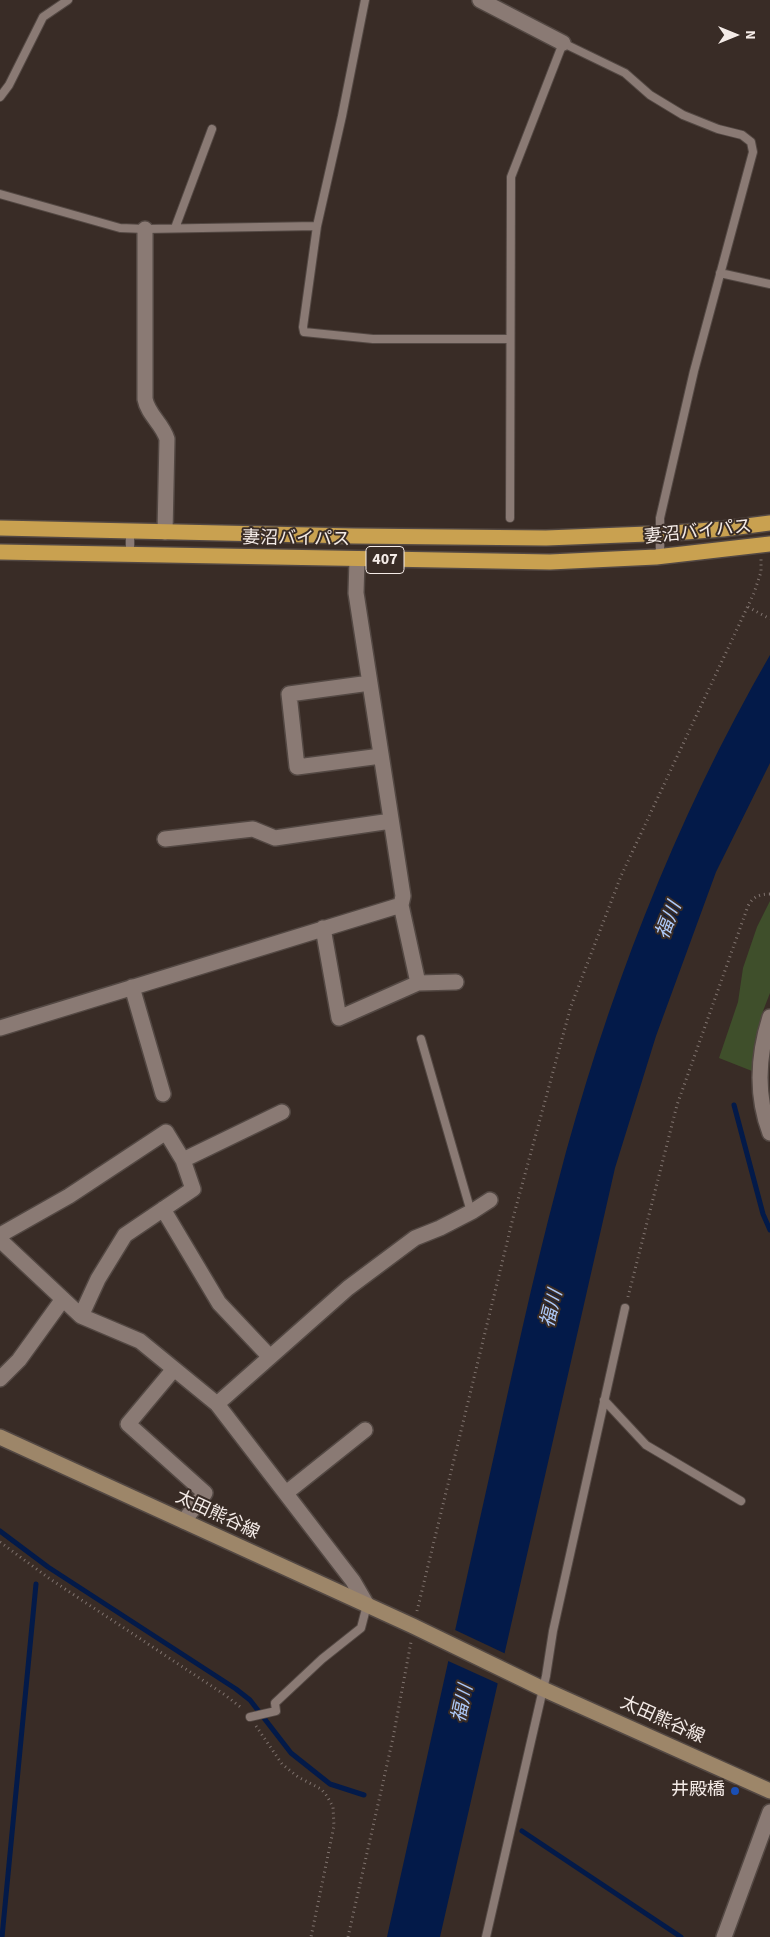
<!DOCTYPE html>
<html>
<head>
<meta charset="utf-8">
<style>
  body { margin:0 }
  #map { position:relative; width:770px; height:1937px; overflow:hidden; background:#392c26; font-family:"Source Sans 3",sans-serif }
  canvas { display:block }
  .north { position:absolute; left:710px; top:10px; width:50px; height:50px; -webkit-text-stroke:4px #392c26; paint-order:stroke; rotate:90deg; font-size:14px; font-weight:700; line-height:20px; text-align:center; color:#f4ebe7 }
  .north::after { content:''; display:block; margin:auto; width:18px; height:22px; background:#f4ebe7; clip-path:polygon(50% 0,100% 100%,50% 72%,0 100%) }
</style>
</head>
<body>
<div id="map">
<canvas width="770" height="1937"></canvas>
<div class="north">N</div>
</div>
<script>
const ctx = document.querySelector('canvas').getContext('2d');
ctx.lineJoin = 'round';
function paint(path, color) {
  ctx.fillStyle = color;
  ctx.fill(path, 'evenodd');
}
function stroke(path, color, width, dash) {
  ctx.strokeStyle = color;
  ctx.lineWidth = width;
  ctx.lineCap = dash ? 'butt' : 'round';
  ctx.setLineDash(dash || []);
  ctx.stroke(path);
}
function drawText(font, color, halo, rows, align = 'center') {
  ctx.font = font + ' "Source Sans 3","Noto Sans JP",sans-serif';
  ctx.lineWidth = 4;
  ctx.setLineDash([]);
  ctx.textBaseline = 'middle';
  ctx.strokeStyle = halo;
  ctx.fillStyle = color;
  for (const [text, x, y, turn = 0] of rows) {
    ctx.save();
    ctx.translate(x, y);
    ctx.rotate((+turn || 0) * Math.PI / 180);
    ctx.textAlign = isNaN(turn) ? turn : align;
    if (halo) ctx.strokeText(text, 0, 0);
    ctx.fillText(text, 0, 0);
    ctx.restore();
  }
}
const green = new Path2D(`
  M 770,901 L 770,993 L 763,1011 L 754,1047 L 752,1071 L 719,1058 L 738,1002 L 743,968 L 757,927 Z`);
const water = new Path2D(`
  M 770,655 L 770,763 L 716,872 L 656,1036 L 615,1168 L 440,1937 L 387,1937 C 422,1781 456,1625 491,1469 C 512,1375 532,1280 557,1186 C 605,1001 674,821 770,655 Z`);
const pier = new Path2D(`
  M 453,1629 L 506,1654 L 499,1684 L 446,1660 Z`);
const stream = new Path2D(`
  M 734,1105 L 763,1214 L 770,1230
  M 0,1531 L 48,1567 L 236,1689 L 250,1700 L 291,1753 L 330,1784 L 364,1795
  M 522,1831 L 681,1937
  M 2,1937 L 36,1584`);
const path = new Path2D(`
  M 748,607 L 770,619
  M 628,1297 L 677,1105 L 748,906 C 753,897 759,894 770,894
  M 0,1542 L 50,1579 L 225,1695 L 243,1709
  M 417,1611 L 513,1218 L 571,1006 L 621,876 L 754,593 L 761,572 L 761,559
  M 256,1726 L 282,1764 L 298,1777 L 321,1789 L 327,1796 L 333,1807 L 334,1826 L 311,1937
  M 348,1937 L 393,1738 L 411,1642`);
const lane = new Path2D(`
  M 365,0 L 342,116 L 317,226 L 303,327 L 304,332 L 373,339 L 509,339
  M 0,97 L 9,85 L 43,17 L 68,0
  M 0,194 L 120,228 L 145,229 L 317,226
  M 175,228 L 212,129
  M 720,273 L 770,284
  M 510,518 L 511,177 L 563,43 L 625,73 L 650,95 L 683,115 L 718,129 L 742,135 L 751,142 L 753,152 L 694,371 L 660,518 L 660,557
  M 130,555 L 130,531
  M 421,1039 L 471,1212
  M 604,1400 L 646,1445 L 741,1501
  M 250,1717 L 276,1711 L 275,1703 L 322,1659 L 361,1628 L 367,1605
  M 486,1937 L 546,1676 L 553,1631 L 625,1308`);
const street = new Path2D(`
  M 480,0 L 563,43
  M 145,229 L 145,399 C 148,415 162,423 167,439 L 165,532
  M 370,683 L 289,694 L 297,767 L 381,756
  M 165,839 L 253,829 L 275,838 L 391,821
  M 401,905 L 418,983
  M 323,928 L 339,1018 L 418,983 L 456,982
  M 132,987 L 163,1094
  M 770,1017 C 758,1055 756,1096 770,1133
  M 0,1028 L 401,905 L 403,896 L 356,593 L 357,560
  M 163,1209 L 219,1303 L 270,1357
  M 0,1235 L 69,1196 L 166,1132 L 183,1160
  M 0,1240 L 81,1316 L 140,1341 L 217,1404 L 353,1581 L 367,1605
  M 81,1316 L 98,1279 L 125,1235 L 193,1189 L 183,1160 L 282,1112
  M 174,1369 L 128,1424 L 205,1493 L 184,1521
  M 0,1379 L 19,1360 L 63,1299
  M 217,1404 L 348,1288 L 415,1238 L 440,1228 L 473,1211 L 490,1200
  M 286,1493 L 365,1430
  M 724,1937 L 770,1812`);
const secondary = new Path2D(`
  M 0,1437 L 413,1626 L 543,1689 L 770,1791`);
const highway = new Path2D(`
  M 0,528 L 354,536 L 546,538 L 673,533 L 723,529 L 770,523
  M 0,552 L 550,562 L 656,557 L 770,544`);
const markers = [
  [735,1791,5,"#1a4fb4"]
];
const shields = [
  [385,560,38]
];
const shieldNames = [
  ["407",385,560]
];
const streetNames = [
  ["妻沼バイパス",698,533,-6],
  ["妻沼バイパス",296,540,1],
  ["太田熊谷線",217,1516,25],
  ["太田熊谷線",662,1721,24]
];
const poiNames = [
  ["井殿橋",725,1791]
];
const waterNames = [
  ["福川",670,921,-69],
  ["福川",553,1309,-76],
  ["福川",464,1704,-78]
];
paint(green, '#3f4f2b');
paint(water, '#031a49');
paint(pier, '#392c26');
stroke(stream, '#031a49', 5);
stroke(lane, '#534843', 10);
stroke(street, '#534843', 18);
stroke(secondary, '#534843', 18);
stroke(highway, '#534843', 18);
stroke(path, '#80746f', 3, [1, 4]);
stroke(lane, '#8a7a74', 8);
stroke(street, '#8a7a74', 15);
stroke(secondary, '#9d8669', 15);
stroke(highway, '#c9a150', 15);
for (const [x, y, r, color] of markers) {
  const dot = new Path2D();
  dot.arc(x, y, r, 0, 2 * Math.PI);
  ctx.fillStyle = color;
  ctx.fill(dot);
  stroke(dot, '#392c26', 2);
}
for (const [x, y, w] of shields) {
  const box = new Path2D();
  box.roundRect(x - w / 2, y - 13.5, w, 27, 4);
  ctx.fillStyle = '#392c26';
  ctx.fill(box);
  stroke(box, '#f4ebe7', 1);
}
drawText('bold 16px', '#f4ebe7', null, shieldNames);
drawText('18px', '#f4ebe7', '#392c26', streetNames);
drawText('18px', '#f4ebe7', '#392c26', poiNames, 'right');
drawText('italic 19px', '#aec9f8', '#392c26', waterNames);
</script>
</body>
</html>
